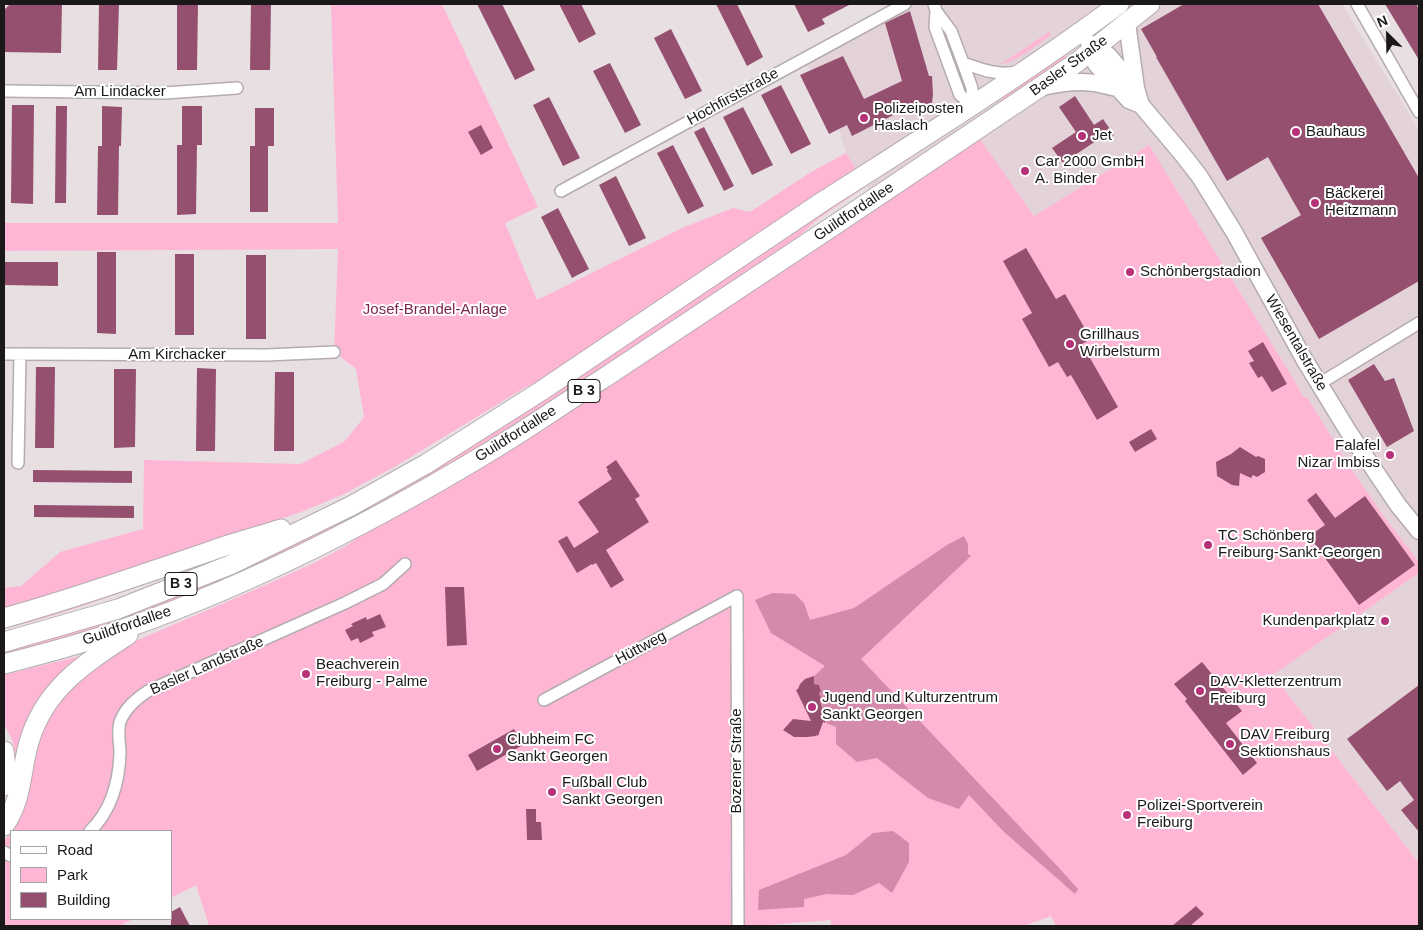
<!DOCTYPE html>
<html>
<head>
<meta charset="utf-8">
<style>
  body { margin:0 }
  #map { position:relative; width:1423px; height:930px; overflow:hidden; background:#e8dfe2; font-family:Helvetica,sans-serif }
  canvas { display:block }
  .frame { position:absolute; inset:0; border:5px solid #1b1819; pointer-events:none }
  .legend { position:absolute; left:10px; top:830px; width:162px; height:90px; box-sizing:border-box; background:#fff; border:1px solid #a4a3a3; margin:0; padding:6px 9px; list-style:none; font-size:15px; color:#1b1819 }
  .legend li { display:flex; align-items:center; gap:10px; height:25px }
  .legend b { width:25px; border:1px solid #a4a3a3 }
  .north { position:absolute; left:1363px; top:10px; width:50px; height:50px; -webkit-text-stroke:4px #fff; paint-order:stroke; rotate:337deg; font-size:14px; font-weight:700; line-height:20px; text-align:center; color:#1b1819 }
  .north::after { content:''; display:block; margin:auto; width:18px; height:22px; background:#1b1819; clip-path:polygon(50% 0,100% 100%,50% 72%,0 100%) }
</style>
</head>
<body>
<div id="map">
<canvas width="1423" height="930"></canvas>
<div class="frame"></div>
<ul class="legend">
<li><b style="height:6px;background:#fff"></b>Road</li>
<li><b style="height:14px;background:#ffb6d5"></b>Park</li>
<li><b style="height:14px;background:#95506f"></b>Building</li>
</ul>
<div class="north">N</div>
</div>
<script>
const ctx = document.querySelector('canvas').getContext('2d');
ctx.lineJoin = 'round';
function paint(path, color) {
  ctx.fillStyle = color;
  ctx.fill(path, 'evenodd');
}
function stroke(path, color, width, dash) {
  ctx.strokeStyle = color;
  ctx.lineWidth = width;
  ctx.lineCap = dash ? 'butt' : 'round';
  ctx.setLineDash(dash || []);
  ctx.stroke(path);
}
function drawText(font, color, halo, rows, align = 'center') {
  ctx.font = font + ' Helvetica,sans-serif';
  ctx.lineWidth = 4;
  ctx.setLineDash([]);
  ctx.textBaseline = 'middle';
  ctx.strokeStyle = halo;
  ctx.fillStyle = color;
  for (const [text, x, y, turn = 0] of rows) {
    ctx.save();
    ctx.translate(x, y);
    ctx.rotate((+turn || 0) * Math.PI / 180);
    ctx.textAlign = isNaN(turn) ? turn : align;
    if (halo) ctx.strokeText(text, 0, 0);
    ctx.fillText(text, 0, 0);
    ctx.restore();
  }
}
const built = new Path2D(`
  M 907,4 L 1342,4 L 1419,130 L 1419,562 L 1383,515 L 1353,472 L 1307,397 L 1304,398 L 1293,378 L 1149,145 L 1034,216 L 978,136 L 877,202 L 846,153 L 839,129 L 804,59 Z
  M 1419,573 L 1419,863 L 1273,675 Z`);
const green = new Path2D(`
  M 331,4 L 442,4 L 538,207 L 505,223 L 537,300 L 682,228 L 733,208 L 750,212 L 811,172 L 846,153 L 858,172 L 554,375 L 526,387 L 396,466 L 342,495 L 301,512 L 64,593 L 26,605 L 4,607 L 4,588 L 21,586 L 60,552 L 143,529 L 144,460 L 301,464 L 345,441 L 364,417 L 356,369 L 334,352 L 338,249 L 4,251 L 4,223 L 338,223 Z
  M 1049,32 L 1051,35 C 1038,44 1016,62 1001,64 Z
  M 1061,50 L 1067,59 L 1003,102 L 998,93 Z
  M 952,128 L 818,219 L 799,236 L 783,247 L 580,382 L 471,452 L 389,500 L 277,558 L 230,578 L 128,619 L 4,656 L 4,650 L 275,553 L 835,204 Z
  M 978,136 L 1034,216 L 1149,145 L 1293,378 L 1304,398 L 1307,397 L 1353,472 L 1383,515 L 1419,562 L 1419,573 L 1273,675 L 1419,863 L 1419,926 L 1056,926 L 1051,916 L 1024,926 L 831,926 L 831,920 L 758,926 L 209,926 L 196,885 L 171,898 L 171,831 L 13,831 L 19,820 L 28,793 L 31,773 L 42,731 L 53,702 L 110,652 L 252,591 L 314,563 L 344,547 Z
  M 218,556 C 147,583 77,611 4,629 L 4,623 Z
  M 80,656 L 81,660 L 16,757 L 12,739 L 4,724 L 4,675 Z
  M 11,833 L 11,919 L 133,919 L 119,926 L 4,926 L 4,840 Z`);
const forest = new Path2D(`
  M 964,536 L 968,544 L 968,554 L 971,556 L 861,659 L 1059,868 L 1078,889 L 1075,894 L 1003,831 L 969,795 L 959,809 L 928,798 L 877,758 L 857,762 L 836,744 L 836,727 L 826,723 L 825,710 L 822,708 L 820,701 L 821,697 L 819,694 L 821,691 L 819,685 L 814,684 L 814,678 L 813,677 L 825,666 L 771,633 L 755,600 L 772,593 L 795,594 L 804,603 L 810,620 L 854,608 L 947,545 Z
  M 893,831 L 909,843 L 909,862 L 892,893 L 879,883 L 853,895 L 827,894 L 804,899 L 804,907 L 758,910 L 759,890 L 846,855 L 873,833 Z`);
const building = new Path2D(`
  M 10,4 L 62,4 L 61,53 L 4,52 L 4,10 Z
  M 99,4 L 119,4 L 117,70 L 98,70 Z
  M 177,4 L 198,4 L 197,70 L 177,70 Z
  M 251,4 L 271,4 L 270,70 L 250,70 Z
  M 477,4 L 502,4 L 535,70 L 515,80 Z
  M 559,4 L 581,4 L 596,34 L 579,43 Z
  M 716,4 L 737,4 L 763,57 L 747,66 Z
  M 794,4 L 851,4 L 822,19 L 825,24 L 808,32 Z
  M 1184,4 L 1318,4 L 1419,178 L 1419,281 L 1319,339 L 1261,238 L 1301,215 L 1268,157 L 1227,181 L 1156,57 L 1157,57 L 1141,29 Z
  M 1385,4 L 1416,4 L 1419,9 L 1419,60 Z
  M 910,11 L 929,76 L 932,76 L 933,95 L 931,110 L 919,102 L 852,136 L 847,125 L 829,134 L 800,75 L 843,56 L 864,99 L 902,81 L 885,23 Z
  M 671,29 L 702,91 L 685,99 L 654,38 Z
  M 610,63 L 641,125 L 625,133 L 593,71 Z
  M 781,85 L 811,144 L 791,154 L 761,95 Z
  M 1075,96 L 1094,125 L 1103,119 L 1114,135 L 1105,141 L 1102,137 L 1063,163 L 1052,148 L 1076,132 L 1059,107 Z
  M 549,97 L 580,158 L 563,166 L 533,105 Z
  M 12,105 L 34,105 L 33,204 L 11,203 Z
  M 56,106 L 67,106 L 66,203 L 55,203 Z
  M 102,106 L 122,107 L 121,146 L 119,146 L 118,215 L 97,215 L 98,146 L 102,146 Z
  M 182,106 L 202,106 L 202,145 L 197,145 L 196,214 L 177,215 L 177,145 L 182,145 Z
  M 743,107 L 773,165 L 752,175 L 723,117 Z
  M 255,108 L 274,108 L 274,146 L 268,146 L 268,212 L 250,212 L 250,146 L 255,146 Z
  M 481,125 L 493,148 L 481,155 L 468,132 Z
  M 704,127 L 734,186 L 724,191 L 694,132 Z
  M 673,145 L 704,206 L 688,214 L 657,153 Z
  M 616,176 L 646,238 L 629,246 L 599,185 Z
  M 558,208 L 589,269 L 572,278 L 541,217 Z
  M 1026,248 L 1056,299 L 1065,294 L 1091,339 L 1082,344 L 1118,407 L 1097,420 L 1071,375 L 1067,377 L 1058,362 L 1049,367 L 1022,319 L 1032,313 L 1003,261 Z
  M 97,252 L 116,252 L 116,334 L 97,333 Z
  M 175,254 L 194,254 L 194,335 L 175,335 Z
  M 246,255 L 266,255 L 266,339 L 246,339 Z
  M 4,262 L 58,262 L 58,286 L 4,285 Z
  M 1263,342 L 1287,384 L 1272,392 L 1262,376 L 1258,378 L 1249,363 L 1254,361 L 1248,351 Z
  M 1374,364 L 1385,381 L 1394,378 L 1414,431 L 1387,447 L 1348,380 Z
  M 36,367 L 55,367 L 54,448 L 35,448 Z
  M 197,368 L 216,369 L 215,451 L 196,451 Z
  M 114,369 L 136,369 L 135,447 L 114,448 Z
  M 275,372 L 294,372 L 294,451 L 274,451 Z
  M 1151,429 L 1157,439 L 1135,452 L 1129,442 Z
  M 1240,447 L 1256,457 L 1258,456 L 1265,459 L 1265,472 L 1257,477 L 1253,475 L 1251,478 L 1240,473 L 1239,486 L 1232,485 L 1217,476 L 1216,462 L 1231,454 Z
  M 616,460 L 640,496 L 635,499 L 649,522 L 606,550 L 624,580 L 611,588 L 596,563 L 592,565 L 592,564 L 577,573 L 558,541 L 567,536 L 574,548 L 599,532 L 578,502 L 612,479 L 607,471 L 608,470 L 606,467 Z
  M 33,470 L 132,471 L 132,483 L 33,482 Z
  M 1316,493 L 1335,518 L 1365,496 L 1415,565 L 1359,605 L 1309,536 L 1325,525 L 1307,500 Z
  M 34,505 L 134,506 L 134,518 L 34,517 Z
  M 445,587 L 464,587 L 467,645 L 447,646 Z
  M 380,614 L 386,627 L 372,632 L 374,636 L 360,643 L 358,638 L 351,641 L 345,630 L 353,626 L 351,624 L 366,617 L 367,620 Z
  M 1202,662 L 1242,711 L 1226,723 L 1257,763 L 1243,775 L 1185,701 L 1187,699 L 1174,684 Z
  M 814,676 L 814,684 L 819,685 L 821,691 L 819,694 L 821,697 L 820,701 L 822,708 L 825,710 L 826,715 L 825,723 L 823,722 L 818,736 L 817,735 L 816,736 L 807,737 L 794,737 L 783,730 L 793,719 L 811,721 L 796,690 L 798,689 L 800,684 L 805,679 Z
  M 1419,685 L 1419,832 L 1401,810 L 1414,800 L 1400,781 L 1387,791 L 1347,739 Z
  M 514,729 L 523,745 L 477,771 L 468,755 Z
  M 526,809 L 536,809 L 536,822 L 541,822 L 542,840 L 527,840 Z
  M 1196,906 L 1204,914 L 1190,926 L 1172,926 Z
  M 180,907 L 190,926 L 171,926 L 171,912 Z`);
const minor = new Path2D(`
  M 934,4 L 936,11 L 951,31 L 963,63 L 972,88 L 973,105
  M 1357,4 L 1419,112
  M 936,11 L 935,27 L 960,95 L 973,105
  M 963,63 C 981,69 997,76 1016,72
  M 4,91 L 165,93 L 237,88
  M 561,191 L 905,4
  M 4,354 L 267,355 L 334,352
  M 1319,384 L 1419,323
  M 18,463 L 20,354
  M 544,700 L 737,596 L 738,926
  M 90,831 C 111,811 119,782 120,753 C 120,743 117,732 120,722 C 125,708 136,699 148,691 L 345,603 L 383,584 L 405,564
  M 4,852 L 11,856`);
const secondary = new Path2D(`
  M 1127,23 L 1136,88
  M 1089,43 L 1094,50 L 1096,64 L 1129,100 L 1141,105
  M 1094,50 L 1108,55 L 1136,88 L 1141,105 L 1183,155 L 1200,177 L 1234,232 L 1304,359 L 1348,431 L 1398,505 L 1419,531
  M 1042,87 C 1059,83 1076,80 1094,83 C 1102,84 1110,87 1118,88`);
const primary = new Path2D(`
  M 822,202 C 922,138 1023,75 1119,4
  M 833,226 L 1076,63 L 1150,4`);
const trunk = new Path2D(`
  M 4,618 C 73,599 140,575 208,552 C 232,543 257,537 281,529
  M 4,642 L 118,609 L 230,565 L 351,506 L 426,464 L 541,391 L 822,202
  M 4,664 C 39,655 74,646 109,634 C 240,590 366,526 484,455 C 525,431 564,403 604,378 C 680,327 757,277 833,226
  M 4,751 C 6,763 6,774 4,786
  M 4,826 C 23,798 20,774 29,742 C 45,688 84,664 128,635`);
const markers = [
  [864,118,5,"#b63177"],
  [1296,132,5,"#b63177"],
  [1082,136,5,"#b63177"],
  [1025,171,5,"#b63177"],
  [1315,203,5,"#b63177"],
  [1130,272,5,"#b63177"],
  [1070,344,5,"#b63177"],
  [1390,455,5,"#b63177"],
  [1208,545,5,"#b63177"],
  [1385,621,5,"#b63177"],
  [306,674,5,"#b63177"],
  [1200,691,5,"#b63177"],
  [812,707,5,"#b63177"],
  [1230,744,5,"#b63177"],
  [497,749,5,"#b63177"],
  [552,792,5,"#b63177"],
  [1127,815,5,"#b63177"]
];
const shields = [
  [584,391,32],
  [181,584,32]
];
const shieldNames = [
  ["B 3",584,391],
  ["B 3",181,584]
];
const streetNames = [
  ["Basler Straße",1069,66,-36],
  ["Am Lindacker",120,92],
  ["Hochfirststraße",733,97,-29],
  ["Guildfordallee",854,212,-34],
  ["Wiesentalstraße",1296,343,60],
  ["Am Kirchacker",177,355],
  ["Guildfordallee",516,434,-32],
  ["Guildfordallee",127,626,-19],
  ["Hüttweg",641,648,-28],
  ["Basler Landstraße",207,666,-24],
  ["Bozener Straße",737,761,-90]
];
const poiNames = [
  ["Polizeiposten",874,109],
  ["Haslach",874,126],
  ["Bauhaus",1306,132],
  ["Jet",1092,136],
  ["Car 2000 GmbH",1035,162],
  ["A. Binder",1035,179],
  ["Bäckerei",1325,194],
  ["Heitzmann",1325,211],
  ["Schönbergstadion",1140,272],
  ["Grillhaus",1080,335],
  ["Wirbelsturm",1080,352],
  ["Falafel",1380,446,"right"],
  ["Nizar Imbiss",1380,463,"right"],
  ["TC Schönberg",1218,536],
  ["Freiburg-Sankt-Georgen",1218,553],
  ["Kundenparkplatz",1375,621,"right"],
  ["Beachverein",316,665],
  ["Freiburg - Palme",316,682],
  ["DAV-Kletterzentrum",1210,682],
  ["Freiburg",1210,699],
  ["Jugend und Kulturzentrum",822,698],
  ["Sankt Georgen",822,715],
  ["DAV Freiburg",1240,735],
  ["Sektionshaus",1240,752],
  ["Clubheim FC",507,740],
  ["Sankt Georgen",507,757],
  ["Fußball Club",562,783],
  ["Sankt Georgen",562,800],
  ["Polizei-Sportverein",1137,806],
  ["Freiburg",1137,823]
];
const parkNames = [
  ["Josef-Brandel-Anlage",435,310]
];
paint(built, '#e3d2d8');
paint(green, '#ffb6d5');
paint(forest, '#d48aaa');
paint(building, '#95506f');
stroke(minor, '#b4acaf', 14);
stroke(secondary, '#b4acaf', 19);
stroke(primary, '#b4acaf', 21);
stroke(trunk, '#b4acaf', 21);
stroke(minor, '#fff', 11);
stroke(secondary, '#fff', 16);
stroke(primary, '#fff', 19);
stroke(trunk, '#fff', 19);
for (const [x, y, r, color] of markers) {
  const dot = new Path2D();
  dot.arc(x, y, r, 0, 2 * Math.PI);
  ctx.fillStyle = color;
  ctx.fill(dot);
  stroke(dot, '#fff', 2);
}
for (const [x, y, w] of shields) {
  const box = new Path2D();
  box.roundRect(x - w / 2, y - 11.5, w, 23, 4);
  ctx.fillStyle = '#fff';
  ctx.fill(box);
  stroke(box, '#1b1819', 1);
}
drawText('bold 14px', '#1b1819', null, shieldNames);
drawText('15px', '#1b1819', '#fff', streetNames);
drawText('15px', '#1b1819', '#fff', poiNames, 'left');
drawText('15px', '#7e2653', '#fff', parkNames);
</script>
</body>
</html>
